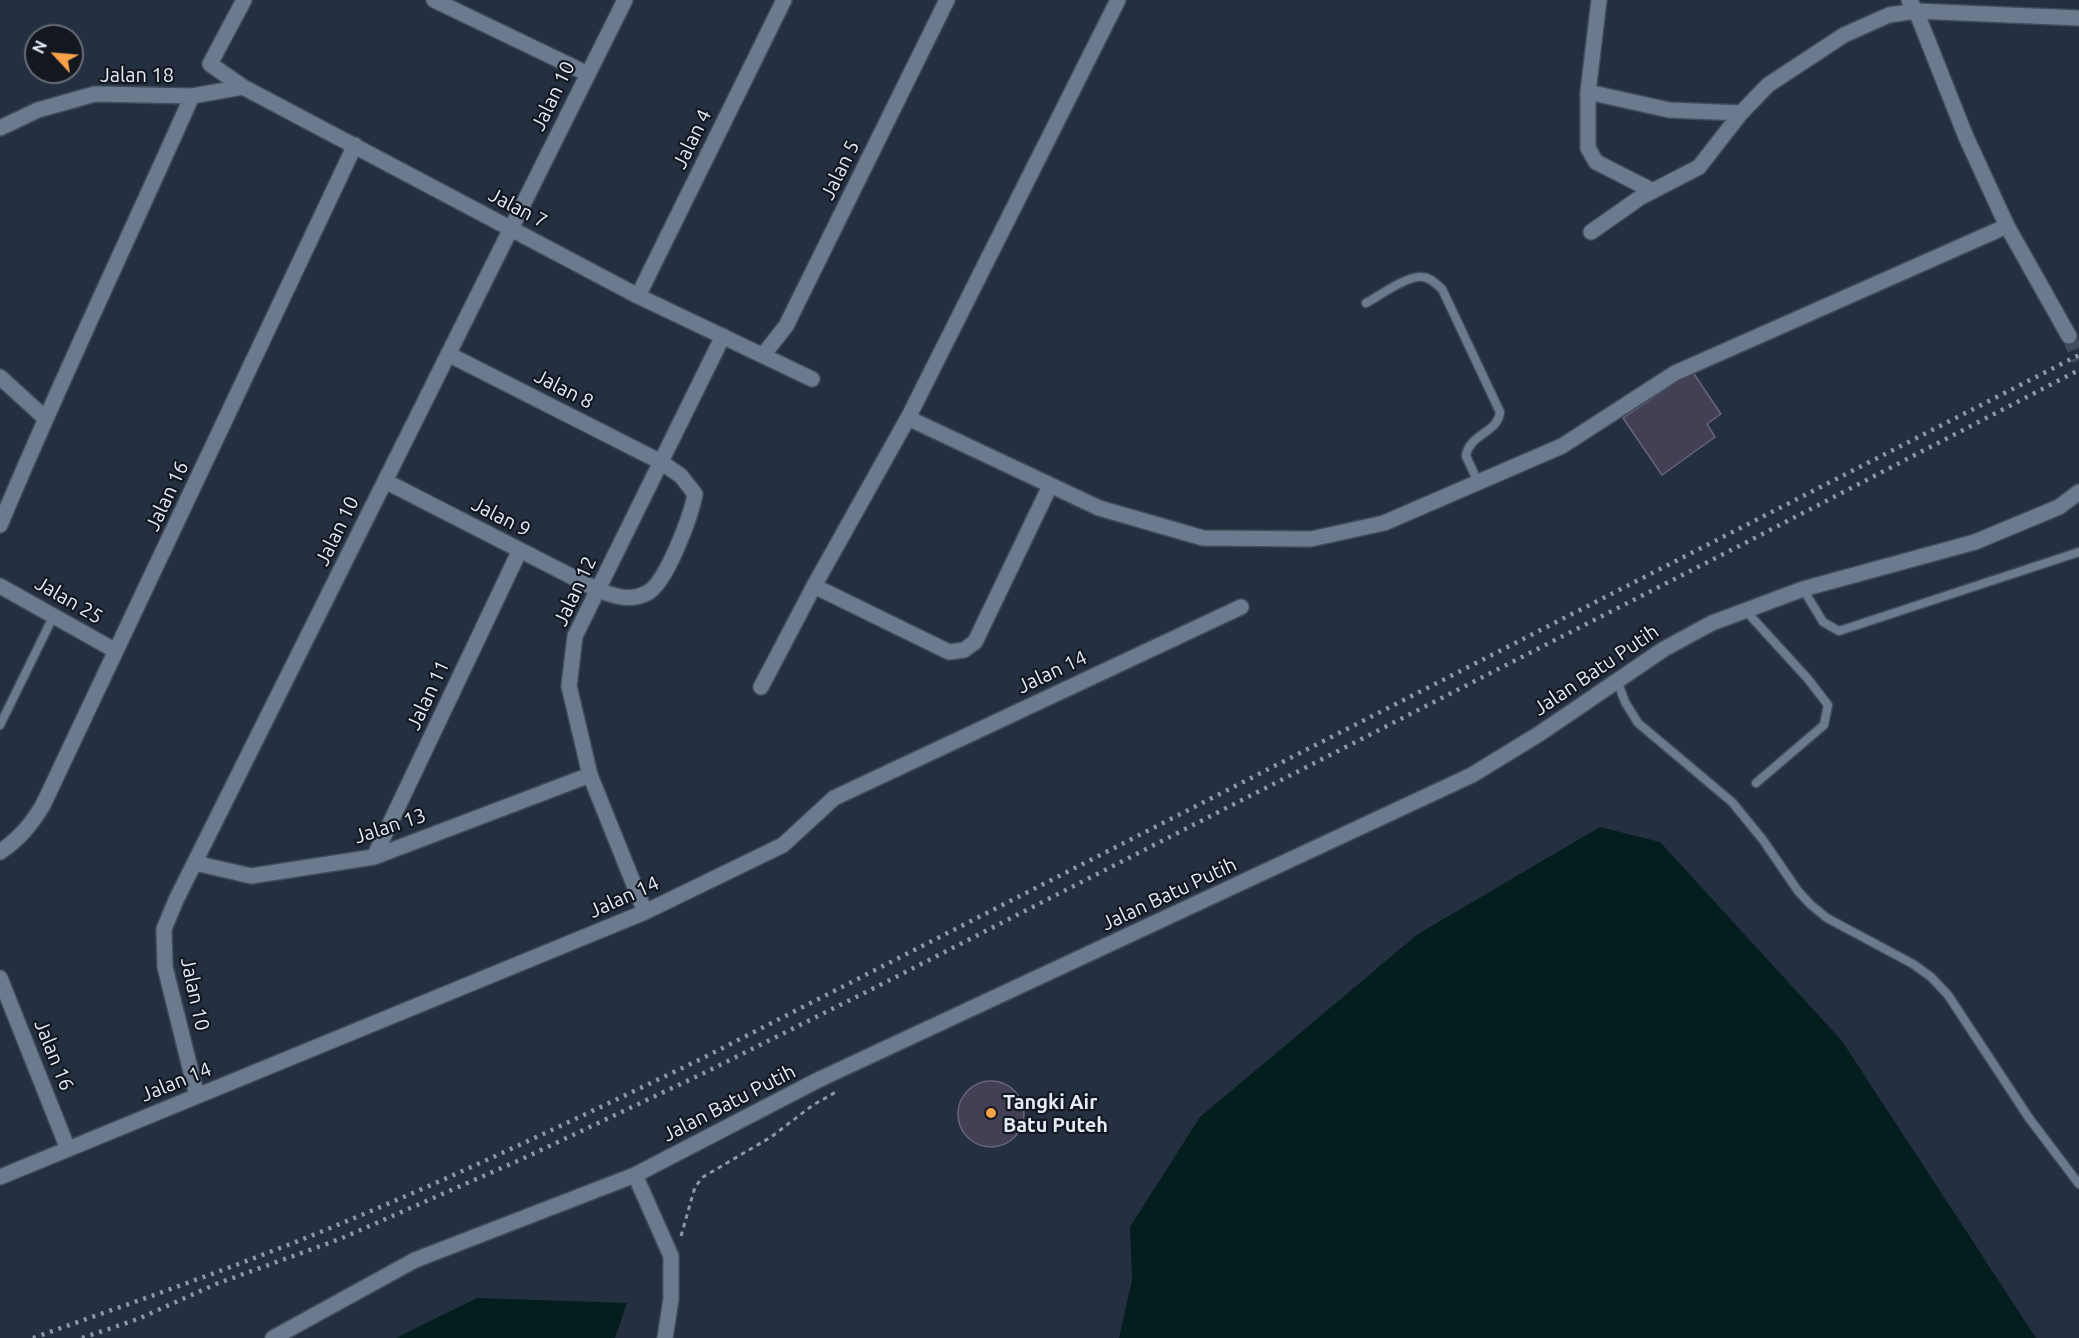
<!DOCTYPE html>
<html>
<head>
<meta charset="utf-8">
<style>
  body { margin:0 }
  #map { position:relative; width:2079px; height:1338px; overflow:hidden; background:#243042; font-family:Ubuntu,sans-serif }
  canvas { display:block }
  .north { position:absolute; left:24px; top:24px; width:60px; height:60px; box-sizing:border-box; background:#131820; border:2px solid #676d76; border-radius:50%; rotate:296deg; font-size:16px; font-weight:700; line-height:24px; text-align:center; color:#e4ecf8 }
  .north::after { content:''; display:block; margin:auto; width:21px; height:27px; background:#f7a149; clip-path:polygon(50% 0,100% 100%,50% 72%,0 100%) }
</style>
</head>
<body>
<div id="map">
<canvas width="2079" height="1338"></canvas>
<div class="north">N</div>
</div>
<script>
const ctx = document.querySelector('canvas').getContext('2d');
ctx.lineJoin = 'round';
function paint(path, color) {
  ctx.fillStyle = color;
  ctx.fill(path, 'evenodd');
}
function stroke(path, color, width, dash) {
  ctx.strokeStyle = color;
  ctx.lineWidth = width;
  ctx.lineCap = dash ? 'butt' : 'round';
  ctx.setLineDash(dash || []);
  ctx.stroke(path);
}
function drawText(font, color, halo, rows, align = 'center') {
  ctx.font = font + ' Ubuntu,sans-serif';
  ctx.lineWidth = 4.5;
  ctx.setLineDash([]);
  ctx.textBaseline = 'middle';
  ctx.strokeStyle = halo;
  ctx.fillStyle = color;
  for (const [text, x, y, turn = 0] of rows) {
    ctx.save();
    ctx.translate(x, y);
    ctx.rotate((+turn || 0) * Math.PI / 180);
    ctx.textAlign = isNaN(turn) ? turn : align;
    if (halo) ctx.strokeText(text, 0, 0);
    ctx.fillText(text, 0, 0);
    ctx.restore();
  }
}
const water = new Path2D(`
  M 1600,827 L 1660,842 L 1842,1041 L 2036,1338 L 1119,1338 L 1132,1280 L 1130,1227 L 1200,1117 L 1418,934 Z
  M 477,1298 L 627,1303 L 615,1338 L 396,1338 Z`);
const building = new Path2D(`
  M 1692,371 L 1721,414 L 1707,424 L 1715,437 L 1662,475 L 1623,418 Z
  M958 1114a33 33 0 1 1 66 0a33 33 0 1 1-66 0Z`);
const streetTunnel = new Path2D(`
  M 2069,336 L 2079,360`);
const path = new Path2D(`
  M 681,1236 L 695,1187 L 703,1177 L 771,1137 L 813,1105 L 836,1092`);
const lane = new Path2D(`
  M 1366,303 C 1379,296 1408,275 1422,277 C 1430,277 1436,284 1442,289 L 1500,412 C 1498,433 1469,434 1466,456 L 1478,482
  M 1803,589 L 1823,622 L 1839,631 L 2079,552
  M 1745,610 L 1808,679 L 1828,705 L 1824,725 L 1756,783
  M 1617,680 L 1625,702 L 1638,723 L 1732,802 L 1763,840 L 1798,891 L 1811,905 L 1827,918 L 1913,964 L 1931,977 L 1948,995 L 2029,1118 L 2079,1184
  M 0,725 L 54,615`);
const street = new Path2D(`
  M 244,0 L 210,64 L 243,87 L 638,296 L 812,379
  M 434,0 L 588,74
  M 1599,0 L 1588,92 L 1588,148 L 1596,162 L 1653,191
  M 1909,0 L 1916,11 L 1966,137 L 2007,226 L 2069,336
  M 1588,92 L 1669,110 L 1741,113
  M 0,128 L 38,110 L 95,94 L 192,96 L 243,87
  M 1591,232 L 1641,197 L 1699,167 L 1741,113 L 1768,85 L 1844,35 L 1889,15 L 1916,11 L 2079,18
  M 638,296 L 784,0
  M 763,355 L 786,326 L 947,0
  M 0,377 L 45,418
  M 908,418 L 1099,508 L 1203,538 L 1311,539 L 1384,523 L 1562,446 L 1675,373 L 2007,226
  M 385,481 L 598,590 C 614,596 630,602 647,593 C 666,584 691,516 695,494 L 681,476 L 661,462 L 448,354
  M 0,525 C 60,381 128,240 192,96
  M 0,586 L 116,651
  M 814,586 L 949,652 L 964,650 L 975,642 L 1050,486
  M 761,687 L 814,586 L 908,418 L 1118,0
  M 0,852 C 19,839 31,825 43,805 L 355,145
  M 374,857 L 520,550
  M 195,863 L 251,876 L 374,857 L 590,775
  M 645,912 L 590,775 L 569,686 L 575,636 L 723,336
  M 0,978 L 68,1149
  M 197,1096 L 165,967 L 164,929 L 176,900 L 625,0
  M 635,1175 L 671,1256 L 671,1299 L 665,1338
  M 0,1177 L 645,912 L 783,845 L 834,798 L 1241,607
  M 273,1338 L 415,1260 L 635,1175 L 818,1080 L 1472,775 L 1539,734 L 1664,649 L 1712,623 L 1803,589 L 1975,542 L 2059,507 L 2079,492`);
const rail = new Path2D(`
  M 33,1338 C 134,1302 236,1267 335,1226 C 459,1175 580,1117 701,1059 L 2079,355
  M 82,1338 L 138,1319 L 216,1284 L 340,1239 L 522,1159 L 704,1073 L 882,984 L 1745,543 L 2079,370`);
const markers = [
  [991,1113,6,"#f7a149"]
];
const streetNames = [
  ["Jalan 18",137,75],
  ["Jalan 10",553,96,-64],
  ["Jalan 4",692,139,-64],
  ["Jalan 5",840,170,-64],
  ["Jalan 7",518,208,28],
  ["Jalan 8",564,389,27],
  ["Jalan 16",167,496,-65],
  ["Jalan 9",501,517,27],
  ["Jalan 10",337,531,-64],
  ["Jalan 12",575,591,-65],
  ["Jalan 25",69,600,30],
  ["Jalan Batu Putih",1596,670,-34],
  ["Jalan 14",1052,672,-25],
  ["Jalan 11",428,695,-65],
  ["Jalan 13",390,826,-18],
  ["Jalan Batu Putih",1169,894,-25],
  ["Jalan 14",624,897,-24],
  ["Jalan 10",195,994,78],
  ["Jalan 16",54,1055,68],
  ["Jalan 14",176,1082,-22],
  ["Jalan Batu Putih",729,1103,-27]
];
const poiNames = [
  ["Tangki Air",1003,1102],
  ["Batu Puteh",1003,1125]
];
paint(water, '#041e1d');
paint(building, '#434056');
stroke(building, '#67647c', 1.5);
stroke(streetTunnel, '#414c5d', 15, [15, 8]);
stroke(lane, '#414b5a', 11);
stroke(street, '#414b5a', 18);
stroke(path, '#8d97a5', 3, [4.5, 4.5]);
stroke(lane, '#6b7a8f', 8);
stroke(street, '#6b7a8f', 15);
stroke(rail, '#8d97a6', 4.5, [3, 6]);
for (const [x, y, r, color] of markers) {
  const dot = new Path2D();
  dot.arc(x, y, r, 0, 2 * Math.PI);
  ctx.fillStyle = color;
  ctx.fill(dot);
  stroke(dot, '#131820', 2);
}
drawText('20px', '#e4ecf8', '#131820', streetNames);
drawText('bold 20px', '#e4ecf8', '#131820', poiNames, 'left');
</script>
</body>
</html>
